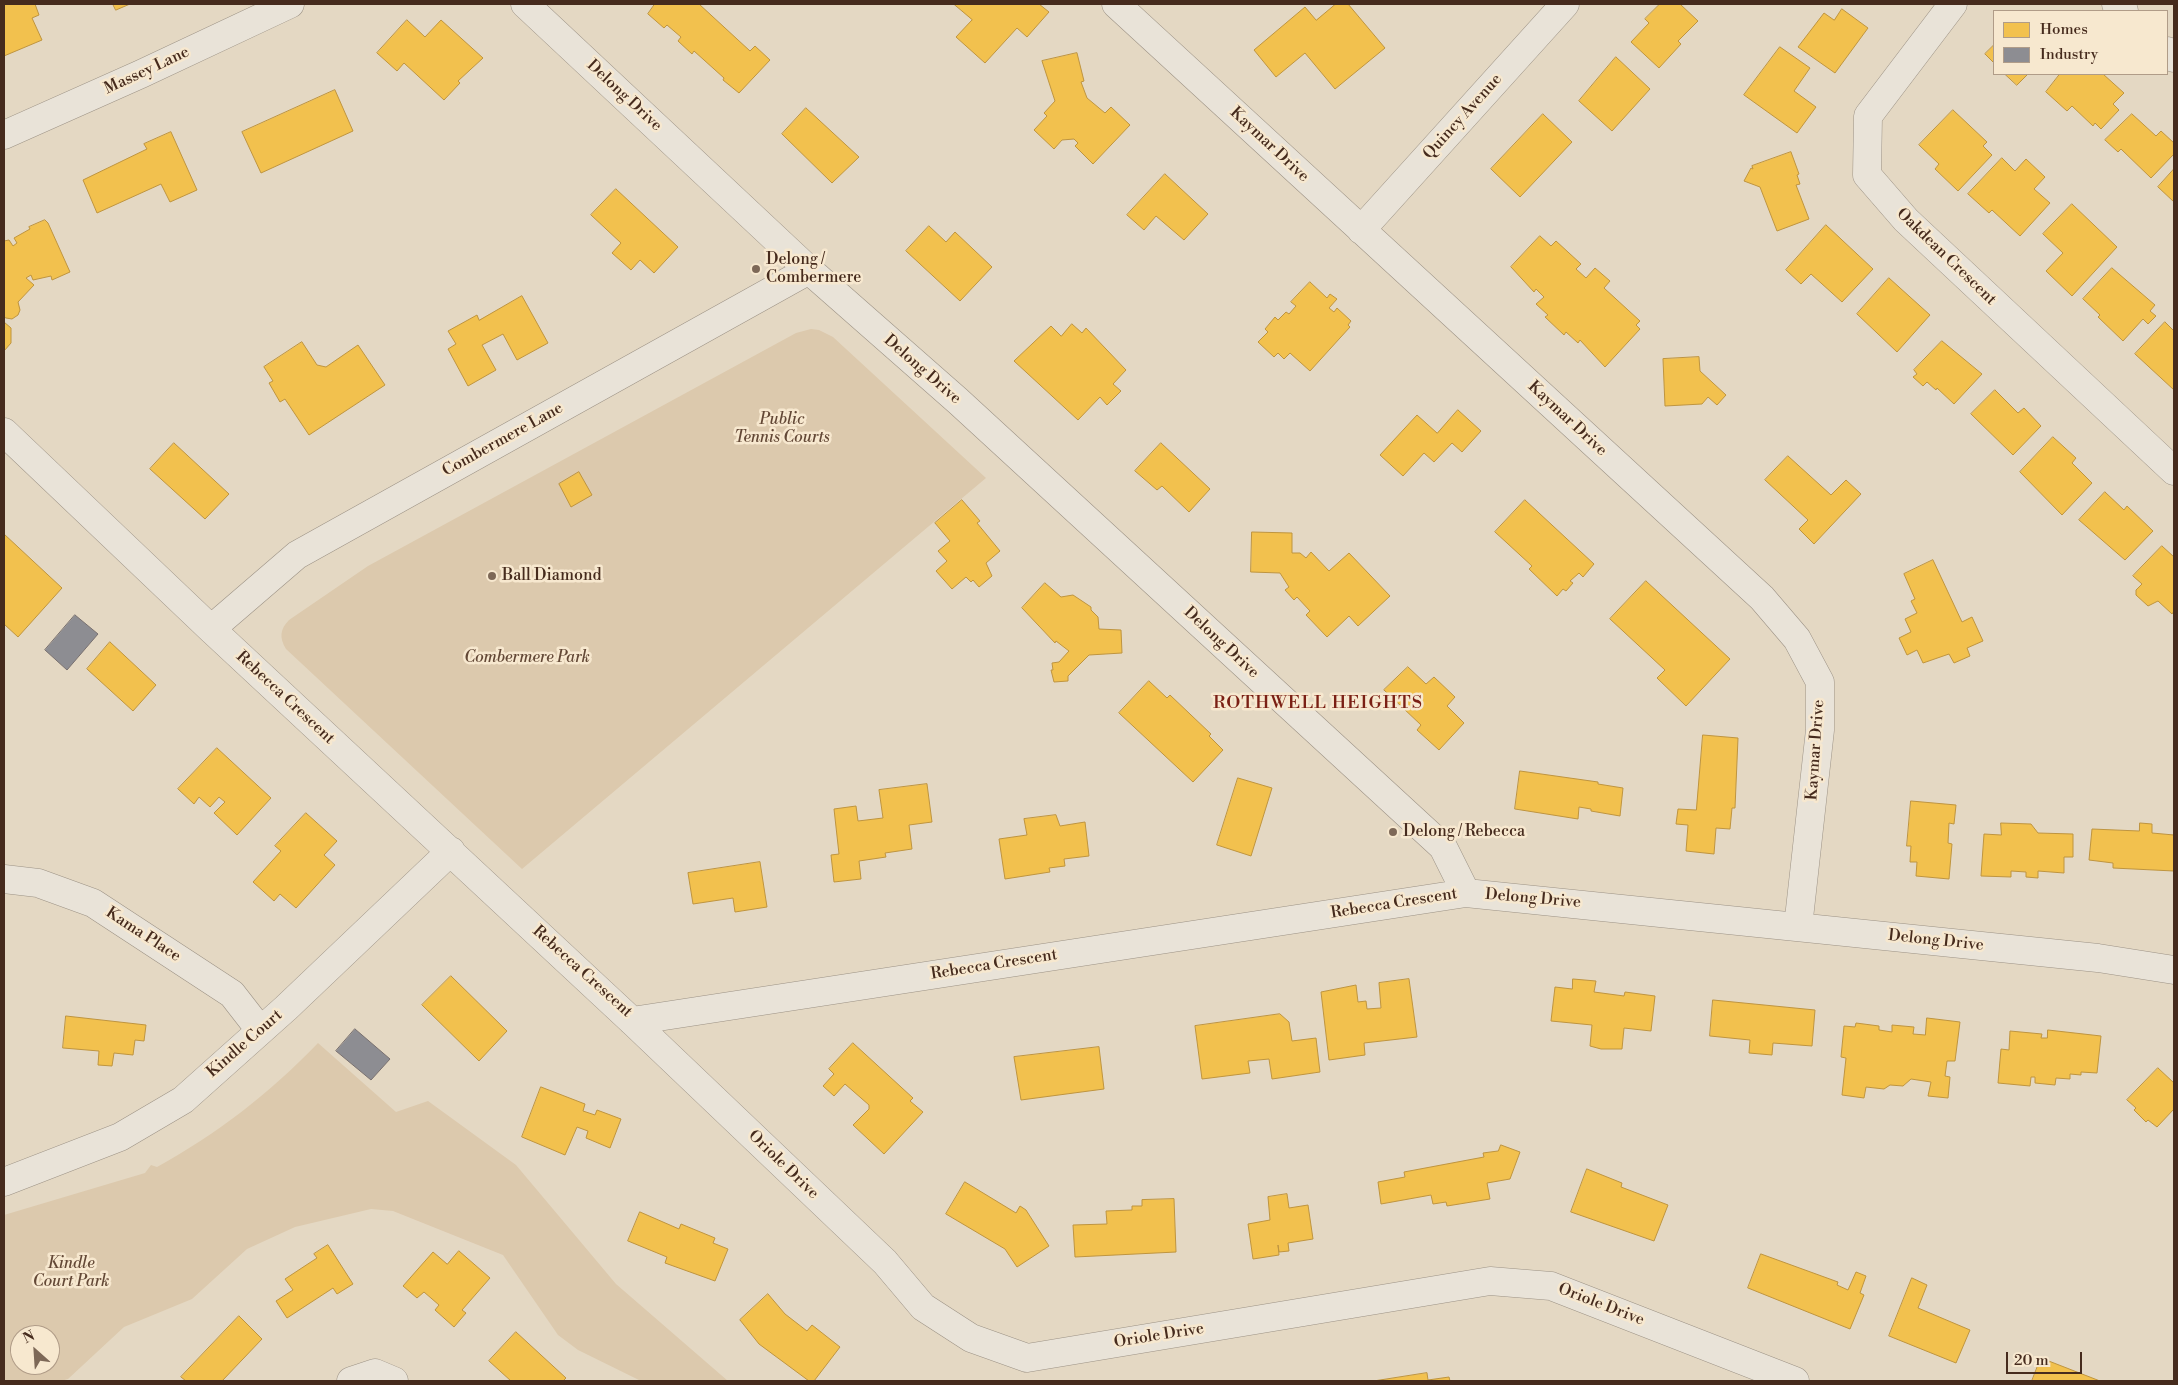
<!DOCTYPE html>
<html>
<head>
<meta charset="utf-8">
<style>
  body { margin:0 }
  #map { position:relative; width:2178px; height:1385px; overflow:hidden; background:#e4d8c3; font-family:"Libre Bodoni",serif }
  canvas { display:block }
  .frame { position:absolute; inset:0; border:5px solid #462b1d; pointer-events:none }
  .legend { position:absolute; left:1993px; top:10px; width:175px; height:65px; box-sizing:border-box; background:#f7e8cf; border:1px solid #b09c88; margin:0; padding:6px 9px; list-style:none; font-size:15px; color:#462b1d }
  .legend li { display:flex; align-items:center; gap:10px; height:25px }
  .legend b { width:25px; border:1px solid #b09c88 }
  .north { position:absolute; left:10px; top:1325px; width:50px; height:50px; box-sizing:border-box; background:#f7e8cf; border:1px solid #b09c88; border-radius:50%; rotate:334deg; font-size:14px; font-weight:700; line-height:20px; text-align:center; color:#462b1d }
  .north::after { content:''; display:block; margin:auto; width:18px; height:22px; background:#7d6857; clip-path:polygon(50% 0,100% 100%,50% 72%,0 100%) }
  .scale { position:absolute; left:2006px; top:1352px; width:76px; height:22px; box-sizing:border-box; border:2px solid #462b1d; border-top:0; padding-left:6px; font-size:15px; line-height:18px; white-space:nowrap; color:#462b1d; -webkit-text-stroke:4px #f7e8cf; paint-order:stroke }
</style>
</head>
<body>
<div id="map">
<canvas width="2178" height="1385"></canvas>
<div class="frame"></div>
<ul class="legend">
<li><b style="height:14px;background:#f2c14e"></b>Homes</li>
<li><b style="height:14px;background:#8d8d92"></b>Industry</li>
</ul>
<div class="north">N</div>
<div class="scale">20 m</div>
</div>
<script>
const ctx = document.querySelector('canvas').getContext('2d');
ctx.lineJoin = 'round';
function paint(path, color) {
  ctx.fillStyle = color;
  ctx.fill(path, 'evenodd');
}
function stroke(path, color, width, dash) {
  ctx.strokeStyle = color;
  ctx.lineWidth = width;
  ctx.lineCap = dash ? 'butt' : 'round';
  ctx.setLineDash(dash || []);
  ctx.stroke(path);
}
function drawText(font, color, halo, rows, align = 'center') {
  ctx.font = font + ' "Libre Bodoni",serif';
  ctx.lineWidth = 5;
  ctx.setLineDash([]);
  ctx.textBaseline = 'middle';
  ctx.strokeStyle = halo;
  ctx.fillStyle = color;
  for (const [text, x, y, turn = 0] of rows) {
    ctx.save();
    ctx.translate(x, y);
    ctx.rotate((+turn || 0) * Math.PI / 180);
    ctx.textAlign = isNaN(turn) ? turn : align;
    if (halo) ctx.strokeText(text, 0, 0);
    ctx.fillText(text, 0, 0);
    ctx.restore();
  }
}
const green = new Path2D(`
  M 811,329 L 819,330 L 833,337 L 986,478 L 522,869 L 286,649 C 279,638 280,629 289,620 L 368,566 L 796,333 Z
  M 318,1043 L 396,1112 L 428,1101 L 516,1165 L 616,1284 L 728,1381 L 641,1381 L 578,1350 L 558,1335 L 503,1255 L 393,1211 L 371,1209 L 295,1227 L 247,1249 L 192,1299 L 124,1327 L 68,1379 L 61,1381 L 4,1381 L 4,1215 L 145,1173 L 151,1165 L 157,1167 C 217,1134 270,1093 318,1043 ZM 20,1335 L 50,1335 L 50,1365 L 20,1365 Z`);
const homes = new Path2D(`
  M 4,4 L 35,4 L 39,15 L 32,18 L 42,40 L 4,56 Z
  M 113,4 L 130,4 L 116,10 Z
  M 655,4 L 699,4 L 750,51 L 755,46 L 770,60 L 739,93 L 723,80 L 724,78 L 694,51 L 692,54 L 678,41 L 681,37 L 667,25 L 664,28 L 648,14 Z
  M 954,4 L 1039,4 L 1049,12 L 1027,37 L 1017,28 L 985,63 L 956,37 L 972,20 Z
  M 1336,4 L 1348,4 L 1385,48 L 1335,89 L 1305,53 L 1276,77 L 1254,50 L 1305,7 L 1316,20 Z
  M 1660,4 L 1680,4 L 1698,21 L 1678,41 L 1681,44 L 1659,68 L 1631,42 L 1649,23 L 1645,19 Z
  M 1842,9 L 1868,28 L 1835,73 L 1798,47 L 1824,13 L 1834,20 Z
  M 407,20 L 425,37 L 441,20 L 483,58 L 458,81 L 460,83 L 444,100 L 404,63 L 397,71 L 377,53 Z
  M 1994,45 L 1994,63 L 1985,54 Z
  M 1780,47 L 1810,68 L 1794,91 L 1816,107 L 1797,133 L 1744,95 Z
  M 1077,53 L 1084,81 L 1081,82 L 1087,98 L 1105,113 L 1111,107 L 1130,125 L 1093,164 L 1075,146 L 1078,143 L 1074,139 L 1062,140 L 1054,149 L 1034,130 L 1047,116 L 1044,113 L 1055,101 L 1042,61 Z
  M 1616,57 L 1650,89 L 1612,131 L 1579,101 Z
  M 2005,74 L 2028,74 L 2017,85 Z
  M 2060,74 L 2103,74 L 2124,93 L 2113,104 L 2119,110 L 2101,129 L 2095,123 L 2093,126 L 2072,106 L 2067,111 L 2046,92 Z
  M 335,90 L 353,131 L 261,173 L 242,132 Z
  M 806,108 L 859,157 L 832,183 L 782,134 Z
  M 1953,110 L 1987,142 L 1983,146 L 1992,155 L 1958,191 L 1935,169 L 1939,164 L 1919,145 Z
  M 1543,114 L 1572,142 L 1520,197 L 1491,169 Z
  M 2132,114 L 2156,136 L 2161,131 L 2174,143 L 2174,154 L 2151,178 L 2121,149 L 2118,152 L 2105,140 Z
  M 171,132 L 197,190 L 170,202 L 161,184 L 97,213 L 83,180 L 147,149 L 144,144 Z
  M 1791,152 L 1799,174 L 1797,175 L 1800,184 L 1796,185 L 1809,219 L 1777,231 L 1760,187 L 1744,181 L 1751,168 L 1753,169 L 1752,166 Z
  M 2002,158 L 2015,171 L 2026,159 L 2045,177 L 2034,189 L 2050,203 L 2020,236 L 1992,210 L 1989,213 L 1968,194 Z
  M 2174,169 L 2174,202 L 2158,187 Z
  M 1165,174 L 1208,214 L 1184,240 L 1156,216 L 1144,230 L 1127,215 Z
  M 616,189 L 678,247 L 654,273 L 640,260 L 631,270 L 612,253 L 621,243 L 591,215 Z
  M 2072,204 L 2117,247 L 2072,296 L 2046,271 L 2063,253 L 2043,234 Z
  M 45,220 L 48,223 L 70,272 L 52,280 L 51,276 L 33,280 L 31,275 L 26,278 L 34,285 L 18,302 L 20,310 L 18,315 L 12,319 L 6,318 L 4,317 L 4,241 L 9,240 L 13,246 L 17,243 L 14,238 L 30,229 L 29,227 Z
  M 1826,225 L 1873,269 L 1842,302 L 1811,274 L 1801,284 L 1786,270 Z
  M 929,226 L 946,242 L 955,232 L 992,267 L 960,301 L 906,251 Z
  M 1540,236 L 1551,246 L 1556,241 L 1581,264 L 1576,269 L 1586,278 L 1595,268 L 1610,281 L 1604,288 L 1640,321 L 1636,325 L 1640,329 L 1605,367 L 1580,340 L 1578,343 L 1566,332 L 1564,335 L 1545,317 L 1548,315 L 1536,304 L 1544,297 L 1536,289 L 1534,292 L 1511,267 Z
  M 2112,268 L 2155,305 L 2150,311 L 2156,316 L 2148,324 L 2143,319 L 2123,341 L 2098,317 L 2100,315 L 2083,299 Z
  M 1889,278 L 1930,315 L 1897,352 L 1857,314 Z
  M 1310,282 L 1327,298 L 1330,294 L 1337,299 L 1329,308 L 1334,312 L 1337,308 L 1351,321 L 1348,325 L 1350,327 L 1310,371 L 1290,353 L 1284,359 L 1278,353 L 1274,357 L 1258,342 L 1268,332 L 1265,329 L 1275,317 L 1278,320 L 1286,312 L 1289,314 L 1296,306 L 1291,302 Z
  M 522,296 L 548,343 L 517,360 L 503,334 L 482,345 L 496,370 L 468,386 L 448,349 L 456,344 L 448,331 L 477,315 L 479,320 Z
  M 4,322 L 11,328 L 11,343 L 4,351 Z
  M 2165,322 L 2174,331 L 2174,390 L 2135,354 Z
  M 1072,324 L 1082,333 L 1086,328 L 1126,370 L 1113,384 L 1121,391 L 1107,405 L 1100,397 L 1078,420 L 1014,361 L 1051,326 L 1061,336 Z
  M 1942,341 L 1982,374 L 1954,404 L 1937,388 L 1936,390 L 1927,382 L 1923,386 L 1913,377 L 1917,374 L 1914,370 Z
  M 302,342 L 317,365 L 326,367 L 358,345 L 385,385 L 309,435 L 285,399 L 280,402 L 269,383 L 273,381 L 264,367 Z
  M 1699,357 L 1700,371 L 1726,395 L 1717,405 L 1708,397 L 1702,404 L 1665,406 L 1663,359 Z
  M 1995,390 L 2018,413 L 2024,408 L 2041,426 L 2013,455 L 1971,414 Z
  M 1458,410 L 1481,431 L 1462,452 L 1452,443 L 1434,462 L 1424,453 L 1403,476 L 1380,455 L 1417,415 L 1437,433 Z
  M 2053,437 L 2076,458 L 2072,463 L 2092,483 L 2062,515 L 2020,472 Z
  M 174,443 L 229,494 L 205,519 L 150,469 Z
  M 1161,443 L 1210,489 L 1189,512 L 1162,486 L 1157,490 L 1135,471 Z
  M 1788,456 L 1831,495 L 1846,480 L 1861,494 L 1814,544 L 1799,529 L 1808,520 L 1765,480 Z
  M 579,472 L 592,495 L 571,507 L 559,484 Z
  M 2105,492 L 2124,510 L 2127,506 L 2153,531 L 2125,560 L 2079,520 Z
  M 962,500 L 980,521 L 977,523 L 1000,551 L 986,563 L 992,576 L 979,587 L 973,580 L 971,582 L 966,577 L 952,589 L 936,571 L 947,561 L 938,551 L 950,541 L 935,523 Z
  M 1525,500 L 1594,564 L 1583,577 L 1579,573 L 1570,581 L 1573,583 L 1566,591 L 1563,589 L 1557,596 L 1529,569 L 1532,566 L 1495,532 Z
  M 1252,532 L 1292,533 L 1292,553 L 1300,553 L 1306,558 L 1311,552 L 1329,571 L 1349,553 L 1390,596 L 1358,626 L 1349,616 L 1327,637 L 1306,615 L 1310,611 L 1297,597 L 1294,600 L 1285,590 L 1289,587 L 1280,573 L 1251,572 Z
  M 4,534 L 62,588 L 18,637 L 4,624 Z
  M 2162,546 L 2174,557 L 2174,611 L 2172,614 L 2158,601 L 2148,606 L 2136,595 L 2136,590 L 2142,584 L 2133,576 Z
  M 1933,560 L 1962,622 L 1972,617 L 1983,641 L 1967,648 L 1970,656 L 1954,663 L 1949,654 L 1923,663 L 1917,650 L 1907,655 L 1899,638 L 1911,632 L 1905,619 L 1917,613 L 1911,601 L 1915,599 L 1904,574 Z
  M 1646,581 L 1730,659 L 1686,706 L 1657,678 L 1665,670 L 1610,619 Z
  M 1045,583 L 1061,597 L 1073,595 L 1091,607 L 1091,610 L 1098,617 L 1099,629 L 1121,630 L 1122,653 L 1089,655 L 1068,676 L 1068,681 L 1054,682 L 1051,670 L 1053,670 L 1052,663 L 1059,662 L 1069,651 L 1056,641 L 1055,643 L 1022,608 Z
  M 110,642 L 156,685 L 133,711 L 87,669 Z
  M 1408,667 L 1426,684 L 1434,677 L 1455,697 L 1447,706 L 1464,723 L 1439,750 L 1417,730 L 1421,725 L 1384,690 Z
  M 1149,681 L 1167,698 L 1170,695 L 1211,734 L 1209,736 L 1223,750 L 1193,782 L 1119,713 Z
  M 1703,735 L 1738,738 L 1735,808 L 1732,808 L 1730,829 L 1716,828 L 1714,854 L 1686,851 L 1688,825 L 1676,824 L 1678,809 L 1696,810 Z
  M 217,748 L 271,798 L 237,835 L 214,813 L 225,802 L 219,797 L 210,807 L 199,797 L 194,804 L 178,789 Z
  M 1520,771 L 1598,782 L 1598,784 L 1623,788 L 1620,816 L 1591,811 L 1591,809 L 1579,807 L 1578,819 L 1515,809 Z
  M 1238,778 L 1272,788 L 1251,856 L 1217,845 Z
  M 927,784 L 932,822 L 909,825 L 912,849 L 885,853 L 886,857 L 859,861 L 861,879 L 834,882 L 831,855 L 839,854 L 834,809 L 856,806 L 858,821 L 883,818 L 879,790 Z
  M 1911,801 L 1956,805 L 1954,824 L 1949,823 L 1948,843 L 1952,844 L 1949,879 L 1916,876 L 1917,862 L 1910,862 L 1911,846 L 1907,846 Z
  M 306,813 L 337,841 L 324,855 L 335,865 L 296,908 L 280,894 L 274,901 L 253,882 L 281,851 L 275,846 Z
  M 1056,815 L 1060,826 L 1085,822 L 1089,856 L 1064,859 L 1065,866 L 1049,868 L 1050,872 L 1005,879 L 999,839 L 1027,835 L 1024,819 Z
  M 2001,823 L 2031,824 L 2038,833 L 2073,834 L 2073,857 L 2064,857 L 2064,873 L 2038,871 L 2038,878 L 2026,877 L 2026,872 L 2011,871 L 2011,877 L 1981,876 L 1984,834 L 2001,835 Z
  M 2140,823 L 2152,824 L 2152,833 L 2174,835 L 2174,871 L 2113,868 L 2113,863 L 2089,860 L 2092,829 L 2139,831 Z
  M 760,862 L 767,907 L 735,912 L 733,898 L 693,904 L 688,873 Z
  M 451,976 L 507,1031 L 479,1061 L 422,1005 Z
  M 1409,979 L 1417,1037 L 1364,1043 L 1365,1055 L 1329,1060 L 1321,992 L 1356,985 L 1358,1002 L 1366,1001 L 1367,1009 L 1381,1008 L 1379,983 Z
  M 1573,979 L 1596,981 L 1594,992 L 1624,996 L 1625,992 L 1655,996 L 1651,1031 L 1624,1028 L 1622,1049 L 1601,1049 L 1590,1046 L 1592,1025 L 1551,1021 L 1555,987 L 1572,989 Z
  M 1713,1000 L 1815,1010 L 1812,1046 L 1773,1043 L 1772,1055 L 1749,1053 L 1750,1040 L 1710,1036 Z
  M 1280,1014 L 1289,1022 L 1292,1041 L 1316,1038 L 1320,1072 L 1272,1079 L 1269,1059 L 1248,1061 L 1250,1073 L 1202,1079 L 1195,1026 Z
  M 66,1016 L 146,1025 L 144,1041 L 135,1040 L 133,1055 L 114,1053 L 112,1066 L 98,1065 L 99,1051 L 63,1048 Z
  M 1927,1018 L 1960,1022 L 1955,1061 L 1947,1061 L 1945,1076 L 1950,1077 L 1948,1098 L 1928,1096 L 1931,1082 L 1911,1079 L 1903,1086 L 1890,1085 L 1884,1089 L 1866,1087 L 1864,1098 L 1842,1095 L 1846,1058 L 1841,1057 L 1844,1026 L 1855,1027 L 1856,1023 L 1879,1026 L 1879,1030 L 1892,1032 L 1892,1025 L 1914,1027 L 1913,1034 L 1925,1035 Z
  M 2048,1030 L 2101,1036 L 2097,1073 L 2081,1072 L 2081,1075 L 2070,1074 L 2070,1079 L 2056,1078 L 2055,1085 L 2035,1083 L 2035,1077 L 2031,1077 L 2030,1086 L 1998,1083 L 2001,1049 L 2009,1050 L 2010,1031 L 2042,1034 L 2041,1038 L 2047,1038 Z
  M 853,1043 L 913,1098 L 910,1101 L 923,1112 L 884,1154 L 853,1125 L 869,1109 L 869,1105 L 845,1084 L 834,1096 L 823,1086 L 834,1074 L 829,1069 Z
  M 1099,1047 L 1104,1089 L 1021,1100 L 1014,1057 Z
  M 2158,1068 L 2174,1083 L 2174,1109 L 2157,1127 L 2148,1120 L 2146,1122 L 2134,1110 L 2136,1108 L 2127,1100 Z
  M 541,1087 L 585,1104 L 583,1111 L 595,1115 L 597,1110 L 621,1119 L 610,1148 L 586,1138 L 588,1131 L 577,1127 L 565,1155 L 522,1137 Z
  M 1501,1145 L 1520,1152 L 1510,1179 L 1487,1183 L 1490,1199 L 1447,1206 L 1446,1202 L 1433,1204 L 1431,1195 L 1381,1204 L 1378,1182 L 1405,1177 L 1404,1172 L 1484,1157 L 1483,1153 L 1498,1151 Z
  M 1587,1169 L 1622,1183 L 1621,1187 L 1668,1205 L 1654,1241 L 1571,1212 Z
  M 965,1182 L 1016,1213 L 1020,1206 L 1026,1210 L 1049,1246 L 1017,1267 L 1005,1249 L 946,1214 Z
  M 1287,1194 L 1289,1208 L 1308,1205 L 1313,1239 L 1288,1243 L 1289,1251 L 1279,1252 L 1278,1245 L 1279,1255 L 1253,1259 L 1248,1224 L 1270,1220 L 1268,1197 Z
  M 1174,1199 L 1176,1252 L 1075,1257 L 1073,1225 L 1107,1224 L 1106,1211 L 1132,1210 L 1132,1206 L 1142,1206 L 1142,1200 Z
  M 640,1212 L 679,1229 L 681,1224 L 715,1238 L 713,1243 L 728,1249 L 715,1281 L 665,1263 L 667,1257 L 628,1241 Z
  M 328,1245 L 353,1284 L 337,1294 L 333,1288 L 287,1318 L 276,1301 L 293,1290 L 285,1279 L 317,1258 L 314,1254 Z
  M 459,1251 L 490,1278 L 462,1310 L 466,1313 L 454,1327 L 435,1310 L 439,1305 L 424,1292 L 417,1298 L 403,1286 L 433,1252 L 447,1264 Z
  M 1761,1254 L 1838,1282 L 1837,1285 L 1848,1290 L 1856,1272 L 1866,1276 L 1860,1293 L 1864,1295 L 1850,1329 L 1748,1288 Z
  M 1912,1278 L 1927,1285 L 1918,1308 L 1970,1330 L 1956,1363 L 1889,1336 Z
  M 768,1294 L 785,1314 L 807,1331 L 812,1325 L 840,1347 L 814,1381 L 809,1381 L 759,1344 L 740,1320 Z
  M 239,1316 L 262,1339 L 222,1381 L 186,1381 L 181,1377 Z
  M 516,1332 L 566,1378 L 563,1381 L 511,1381 L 489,1361 Z
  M 2041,1358 L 2100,1381 L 2032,1381 Z
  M 1427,1373 L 1428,1380 L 1449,1377 L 1450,1381 L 1374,1381 Z`);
const industry = new Path2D(`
  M 75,615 L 98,634 L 67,670 L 45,650 Z
  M 355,1029 L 390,1059 L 371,1080 L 336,1051 Z`);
const minor = new Path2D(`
  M 525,4 L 809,270 L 958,401 L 1443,847 L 1466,893
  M 1116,4 L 1762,598 L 1797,639 L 1820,682 L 1820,730 L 1798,927
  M 1953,4 L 1868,116 L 1867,175 L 1906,220 L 2174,471
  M 2116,4 L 2124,11
  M 2167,51 L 2174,58
  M 4,135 L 141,74 L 290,4
  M 1361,230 L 1565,4
  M 4,432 L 211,629 L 632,1021 L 885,1262 L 923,1307 L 971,1338 L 1027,1358 L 1490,1281 L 1551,1286 L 1795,1381
  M 211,629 L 297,555 L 809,270
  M 4,879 L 38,883 L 93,903 L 232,994 L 260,1030
  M 632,1021 L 1466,893 L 2098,958 L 2174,970
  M 4,1182 L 120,1137 L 183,1100 L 286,1008 L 451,851
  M 351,1381 L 375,1373 L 394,1381`);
const markers = [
  [756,269,5,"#7d6857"],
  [492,576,5,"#7d6857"],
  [1393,832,5,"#7d6857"]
];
const streetNames = [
  ["Massey Lane",147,71,-25],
  ["Delong Drive",624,96,43],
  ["Quincy Avenue",1463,117,-48],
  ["Kaymar Drive",1269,145,43],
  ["Oakdean Crescent",1946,257,44],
  ["Delong Drive",922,370,41],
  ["Kaymar Drive",1567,419,43],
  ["Combermere Lane",503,440,-29],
  ["Delong Drive",1221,643,43],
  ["Rebecca Crescent",285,698,43],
  ["Kaymar Drive",1816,750,-86],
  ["Delong Drive",1533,899,5],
  ["Rebecca Crescent",1394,904,-9],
  ["Kama Place",143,935,33],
  ["Delong Drive",1936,941,6],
  ["Rebecca Crescent",994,965,-9],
  ["Rebecca Crescent",582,972,42],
  ["Kindle Court",245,1044,-41],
  ["Oriole Drive",783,1165,44],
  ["Oriole Drive",1601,1305,21],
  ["Oriole Drive",1159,1336,-9]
];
const poiNames = [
  ["Delong /",766,260],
  ["Combermere",766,278],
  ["Ball Diamond",502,576],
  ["Delong / Rebecca",1403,832]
];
const parkNames = [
  ["Public",782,420],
  ["Tennis Courts",782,438],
  ["Combermere Park",527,658],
  ["Kindle",71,1264],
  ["Court Park",71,1282]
];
const neighbourhoodNames = [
  ["ROTHWELL HEIGHTS",1318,704]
];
paint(green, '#dcc9ad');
paint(homes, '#f2c14e');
stroke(homes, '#be943f', 1);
paint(industry, '#8d8d92');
stroke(industry, '#78706f', 1);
stroke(minor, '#9c9285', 29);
stroke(minor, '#e9e3d8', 28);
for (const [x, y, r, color] of markers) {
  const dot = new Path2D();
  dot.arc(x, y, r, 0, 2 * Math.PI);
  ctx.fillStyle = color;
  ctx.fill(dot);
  stroke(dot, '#f7e8cf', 2);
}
drawText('16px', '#462b1d', '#f7e8cf', streetNames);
drawText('16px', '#462b1d', '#f7e8cf', poiNames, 'left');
drawText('italic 16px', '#634836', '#f7e8cf', parkNames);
ctx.letterSpacing = '1px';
drawText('18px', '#7a1f14', '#f7e8cf', neighbourhoodNames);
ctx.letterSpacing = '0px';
</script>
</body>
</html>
